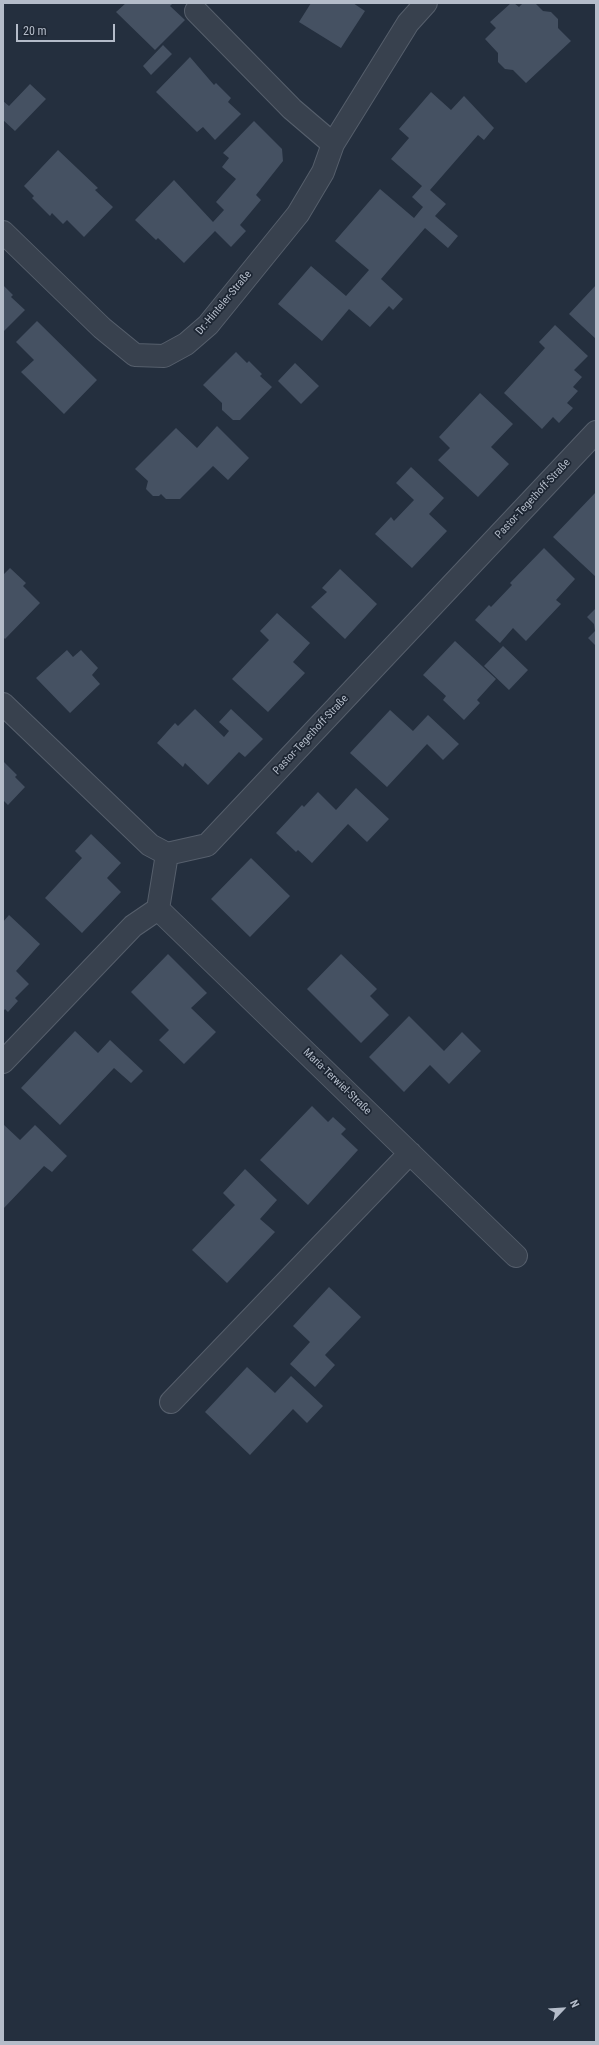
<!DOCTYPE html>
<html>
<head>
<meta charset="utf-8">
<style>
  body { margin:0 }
  #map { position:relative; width:599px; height:2045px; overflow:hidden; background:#242f3e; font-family:"Roboto Condensed",sans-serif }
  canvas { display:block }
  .frame { position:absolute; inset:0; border:4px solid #b4bcc9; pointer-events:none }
  .north { position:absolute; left:543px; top:1989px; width:40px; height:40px; -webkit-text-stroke:3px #1d2633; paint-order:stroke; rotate:65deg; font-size:11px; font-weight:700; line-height:16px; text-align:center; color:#b4bcc9 }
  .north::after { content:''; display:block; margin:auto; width:14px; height:18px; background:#b4bcc9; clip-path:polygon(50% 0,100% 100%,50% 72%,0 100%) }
  .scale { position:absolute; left:16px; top:24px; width:99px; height:18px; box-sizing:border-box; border:2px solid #b4bcc9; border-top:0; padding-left:5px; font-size:12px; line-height:14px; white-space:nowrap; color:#b4bcc9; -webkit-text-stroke:3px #1d2633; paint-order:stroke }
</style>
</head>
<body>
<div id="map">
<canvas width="599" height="2045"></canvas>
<div class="frame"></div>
<div class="north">N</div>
<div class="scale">20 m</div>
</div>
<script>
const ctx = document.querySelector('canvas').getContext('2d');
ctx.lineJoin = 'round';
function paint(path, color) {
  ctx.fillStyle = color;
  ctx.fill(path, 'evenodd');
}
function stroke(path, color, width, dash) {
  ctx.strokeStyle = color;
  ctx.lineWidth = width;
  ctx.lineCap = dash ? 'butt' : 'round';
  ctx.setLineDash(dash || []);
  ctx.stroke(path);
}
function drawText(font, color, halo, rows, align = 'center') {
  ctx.font = font + ' "Roboto Condensed",sans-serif';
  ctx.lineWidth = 3.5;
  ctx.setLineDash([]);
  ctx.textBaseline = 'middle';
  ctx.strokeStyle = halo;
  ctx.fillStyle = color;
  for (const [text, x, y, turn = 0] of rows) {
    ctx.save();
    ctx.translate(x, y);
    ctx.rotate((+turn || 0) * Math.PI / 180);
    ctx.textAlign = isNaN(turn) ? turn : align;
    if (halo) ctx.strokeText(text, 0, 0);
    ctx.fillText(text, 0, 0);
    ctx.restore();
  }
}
const building = new Path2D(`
  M 126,3 L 173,3 L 170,6 L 185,20 L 155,50 L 116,12 Z
  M 311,3 L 353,3 L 365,11 L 341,48 L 299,22 Z
  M 511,3 L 514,3 L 519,7 L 523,3 L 535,3 L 543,11 L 551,12 L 558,19 L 558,28 L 571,41 L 526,83 L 513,70 L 505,69 L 498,62 L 498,53 L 485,39 L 496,28 L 490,22 Z
  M 163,45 L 172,54 L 151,75 L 143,66 Z
  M 190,57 L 214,85 L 216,83 L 231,98 L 228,102 L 241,114 L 215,140 L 203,127 L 197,132 L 156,92 Z
  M 30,84 L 46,99 L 15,131 L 3,120 L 3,101 L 9,106 Z
  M 431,92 L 451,110 L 464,96 L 494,128 L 484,140 L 478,135 L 430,190 L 446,204 L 435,216 L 458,236 L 448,248 L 425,228 L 381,279 L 403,299 L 393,310 L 389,306 L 370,327 L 349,309 L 322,341 L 278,304 L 311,266 L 346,296 L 369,270 L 335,241 L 380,189 L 414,218 L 423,207 L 412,197 L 422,186 L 391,159 L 409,138 L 399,129 Z
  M 254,121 L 282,149 L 283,161 L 256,195 L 261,200 L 240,225 L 246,231 L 231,247 L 215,231 L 184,263 L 158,238 L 156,240 L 135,220 L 174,180 L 213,222 L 224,210 L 216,202 L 236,179 L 222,167 L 229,158 L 223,153 Z
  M 58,150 L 98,188 L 95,190 L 113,207 L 84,237 L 67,220 L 63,224 L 52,213 L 50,216 L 32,198 L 34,196 L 24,186 Z
  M 3,285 L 13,295 L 11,297 L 25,310 L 3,332 Z
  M 596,285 L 596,339 L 569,314 Z
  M 37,321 L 97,380 L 64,414 L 21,372 L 34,360 L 16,342 Z
  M 555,325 L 588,356 L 574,370 L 582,377 L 573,387 L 578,391 L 567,403 L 573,408 L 559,423 L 553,417 L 542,429 L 504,393 L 545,348 L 539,342 Z
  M 236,352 L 247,363 L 249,361 L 262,374 L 260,376 L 272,387 L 240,420 L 233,420 L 222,410 L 222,403 L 203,385 Z
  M 295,363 L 319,386 L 301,404 L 278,381 Z
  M 480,393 L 513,424 L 491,447 L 509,464 L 478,497 L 438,460 L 450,448 L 439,437 Z
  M 217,426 L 249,458 L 228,480 L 213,466 L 180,499 L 166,499 L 161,494 L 159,496 L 153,496 L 146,489 L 148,481 L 135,469 L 176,428 L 197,448 Z
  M 411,467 L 444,498 L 429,514 L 447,531 L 412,568 L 375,534 L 391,517 L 394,521 L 414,500 L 396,483 Z
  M 596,492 L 596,577 L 553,537 Z
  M 544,548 L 575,579 L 556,600 L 561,604 L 526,641 L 513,628 L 500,643 L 475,620 L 489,605 L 491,607 L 512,585 L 510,583 Z
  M 10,568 L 26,583 L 23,586 L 40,603 L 5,639 L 3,637 L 3,575 Z
  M 340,569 L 377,604 L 345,639 L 311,607 L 327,592 L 322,588 Z
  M 596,608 L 596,646 L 588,638 L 595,631 L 594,624 L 587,617 Z
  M 277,613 L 310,643 L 293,662 L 305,673 L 268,712 L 232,679 L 269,640 L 260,631 Z
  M 455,641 L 496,679 L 477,700 L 480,703 L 464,720 L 443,700 L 446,696 L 423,675 Z
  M 503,646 L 528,670 L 509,690 L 484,666 Z
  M 67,650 L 73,657 L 81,650 L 98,668 L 92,675 L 100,684 L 70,713 L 36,678 Z
  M 195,709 L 224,737 L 229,731 L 219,722 L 231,709 L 263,739 L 245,757 L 239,752 L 208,785 L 185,763 L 183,767 L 157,743 L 175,723 L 178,726 Z
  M 390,710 L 413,731 L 428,715 L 459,744 L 443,760 L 427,744 L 387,787 L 350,753 Z
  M 3,761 L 17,775 L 15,777 L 25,787 L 8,805 L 3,800 Z
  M 356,788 L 389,819 L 367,842 L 348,824 L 312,863 L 298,850 L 296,852 L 276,833 L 302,805 L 304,807 L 318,792 L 336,810 Z
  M 91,834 L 121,863 L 107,878 L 121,892 L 82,933 L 45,898 L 82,858 L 75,851 Z
  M 251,858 L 290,896 L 250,937 L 211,899 Z
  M 9,915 L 40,944 L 16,971 L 29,984 L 15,998 L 18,1001 L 8,1012 L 5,1009 L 3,1012 L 3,922 Z
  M 168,954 L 207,993 L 191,1008 L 216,1032 L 184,1064 L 159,1040 L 169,1030 L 131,992 Z
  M 341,954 L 377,989 L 370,996 L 389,1015 L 361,1043 L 307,989 Z
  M 409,1016 L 444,1051 L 462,1032 L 481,1051 L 449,1084 L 430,1065 L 404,1092 L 369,1057 Z
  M 75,1031 L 98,1053 L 110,1040 L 143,1071 L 131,1083 L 114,1068 L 60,1125 L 21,1088 Z
  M 312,1106 L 328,1122 L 333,1117 L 346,1129 L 341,1134 L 358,1150 L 308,1205 L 260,1160 Z
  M 3,1124 L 20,1140 L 35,1125 L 67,1156 L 52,1172 L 44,1166 L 3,1209 Z
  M 245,1169 L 277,1200 L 260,1219 L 275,1232 L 227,1283 L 192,1250 L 235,1205 L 223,1193 Z
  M 329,1287 L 361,1317 L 325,1355 L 335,1365 L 315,1387 L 290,1364 L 310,1342 L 293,1326 Z
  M 247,1367 L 275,1393 L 291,1376 L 323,1406 L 307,1423 L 293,1409 L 250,1455 L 205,1412 Z`);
const minor = new Path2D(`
  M 196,11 L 292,109 L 333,144
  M 3,232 L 102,328 L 135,355 L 164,356 L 186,344 L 208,325 L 298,214 L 323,172 L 333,144 L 408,23 L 426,3
  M 3,704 L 150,845 L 167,854 L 207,845 L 596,432
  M 167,854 L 158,909 L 516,1256
  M 3,1062 L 133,926 L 158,909
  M 171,1402 L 410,1153`);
const streetNames = [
  ["Dr.-Hinteler-Straße",224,303,-50],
  ["Pastor-Tegethoff-Straße",533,499,-47],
  ["Pastor-Tegethoff-Straße",311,735,-47],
  ["Maria-Terwiel-Straße",337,1082,44]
];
paint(building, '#455162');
stroke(minor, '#565f6c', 24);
stroke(minor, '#38414e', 22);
drawText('11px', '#b4bcc9', '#1d2633', streetNames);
</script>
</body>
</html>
